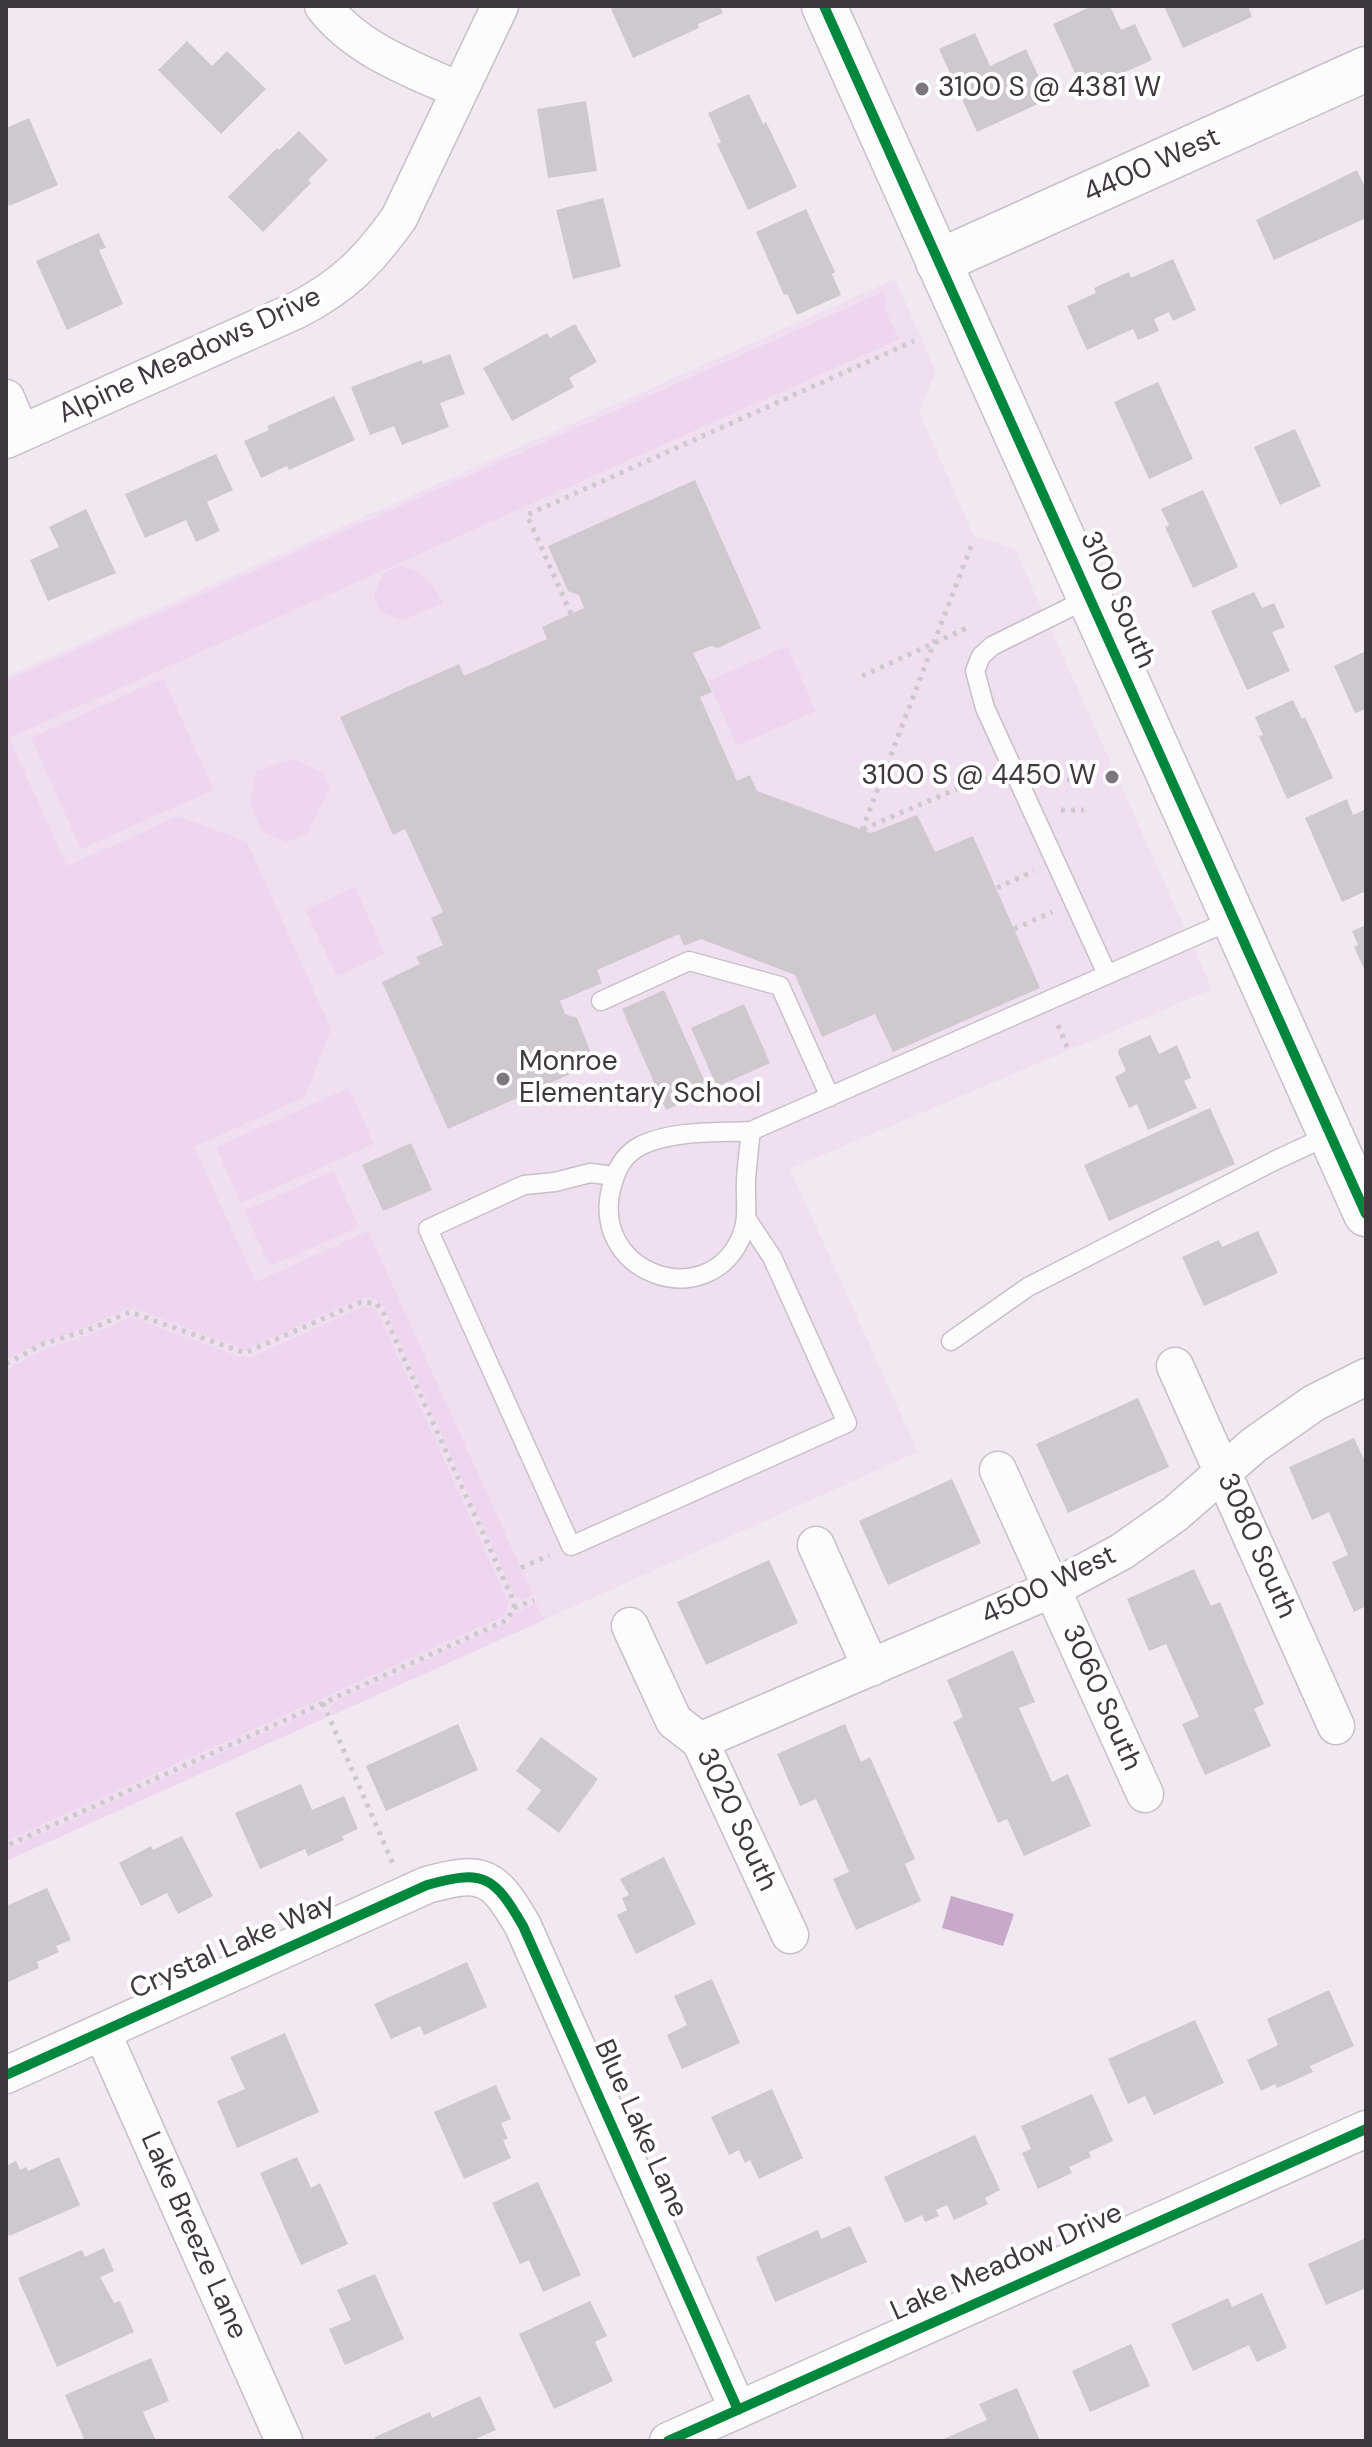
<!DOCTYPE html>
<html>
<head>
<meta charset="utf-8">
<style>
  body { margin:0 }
  #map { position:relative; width:1372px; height:2447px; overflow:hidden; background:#f1e8f1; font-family:"DM Sans",sans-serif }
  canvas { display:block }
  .frame { position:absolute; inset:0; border:8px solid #3f383f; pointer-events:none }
</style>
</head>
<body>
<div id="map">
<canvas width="1372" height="2447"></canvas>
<div class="frame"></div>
</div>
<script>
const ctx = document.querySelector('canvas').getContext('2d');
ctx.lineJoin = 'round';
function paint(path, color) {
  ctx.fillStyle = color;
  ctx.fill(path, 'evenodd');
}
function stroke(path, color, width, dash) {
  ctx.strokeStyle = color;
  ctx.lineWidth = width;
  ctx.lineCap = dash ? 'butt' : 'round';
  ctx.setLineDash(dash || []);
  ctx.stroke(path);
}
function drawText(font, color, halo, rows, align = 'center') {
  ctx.font = font + ' "DM Sans",sans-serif';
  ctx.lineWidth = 8;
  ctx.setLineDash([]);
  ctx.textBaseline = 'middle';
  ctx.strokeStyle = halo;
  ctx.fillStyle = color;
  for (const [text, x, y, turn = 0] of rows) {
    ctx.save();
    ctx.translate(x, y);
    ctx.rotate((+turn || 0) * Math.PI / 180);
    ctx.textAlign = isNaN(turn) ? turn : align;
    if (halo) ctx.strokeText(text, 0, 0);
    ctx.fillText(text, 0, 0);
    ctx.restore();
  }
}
const built = new Path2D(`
  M 895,279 L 936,372 L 919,412 L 974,536 L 1015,549 L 1212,989 L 790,1169 L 918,1452 L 6,1861 L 6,677 Z`);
const green = new Path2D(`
  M 883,292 L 887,301 L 885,309 L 899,339 L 9,738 L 67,866 L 178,816 L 247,842 L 331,1029 L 305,1097 L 194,1147 L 256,1282 L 368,1231 L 533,1595 L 522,1600 L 514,1595 L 386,1311 C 380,1300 371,1295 359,1299 L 245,1350 L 136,1309 C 119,1309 104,1320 89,1326 C 60,1338 33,1345 6,1360 L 6,681 Z
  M 399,566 C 422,569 433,584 443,603 L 403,620 L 380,612 L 374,596 L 383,573 Z
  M 787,646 L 816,711 L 737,746 L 708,681 Z
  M 163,678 L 214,790 L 81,849 L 31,738 Z
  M 294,759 L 323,773 L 330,788 L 307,834 L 287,842 L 263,833 L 250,804 L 256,771 Z
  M 355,887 L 385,954 L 337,976 L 305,910 Z
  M 349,1088 L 374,1144 L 241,1203 L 216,1147 Z
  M 333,1171 L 359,1227 L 270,1266 L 244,1211 Z
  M 366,1305 L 373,1307 L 379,1314 L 509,1604 L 504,1616 L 6,1841 L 6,1370 L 45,1349 L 90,1335 L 131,1317 L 238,1356 L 252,1357 Z
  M 536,1603 L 544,1620 L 333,1715 L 330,1709 L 334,1702 L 509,1622 L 515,1614 Z
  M 316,1710 L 322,1712 L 325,1718 L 6,1861 L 6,1850 Z`);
const water = new Path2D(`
  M 951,1896 L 1014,1914 L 1003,1946 L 942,1928 Z`);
const building = new Path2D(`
  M 619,6 L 720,6 L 723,13 L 698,24 L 699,28 L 633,58 L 611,9 Z
  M 1092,6 L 1110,6 L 1121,30 L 1135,24 L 1152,60 L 1083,91 L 1053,24 Z
  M 1164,6 L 1248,6 L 1252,17 L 1183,48 Z
  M 975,33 L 990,66 L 1026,49 L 1049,99 L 977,132 L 939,49 Z
  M 187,41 L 212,66 L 227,51 L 266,89 L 221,134 L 158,70 Z
  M 749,94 L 763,124 L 766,122 L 797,187 L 748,210 L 717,144 L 721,142 L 708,113 Z
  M 586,101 L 597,171 L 548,178 L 537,109 Z
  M 29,118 L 58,185 L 9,206 L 6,198 L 6,128 Z
  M 299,131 L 328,160 L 308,180 L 311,183 L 263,232 L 228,197 L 277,148 L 279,150 Z
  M 1357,170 L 1366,189 L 1366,218 L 1274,260 L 1256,220 Z
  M 603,198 L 621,267 L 573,279 L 556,210 Z
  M 806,209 L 835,272 L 832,274 L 841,295 L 797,315 L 787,294 L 784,295 L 756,232 Z
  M 99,233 L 106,248 L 99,250 L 123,304 L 67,330 L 36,261 Z
  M 1173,259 L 1196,310 L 1173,321 L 1169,312 L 1154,319 L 1159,331 L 1138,340 L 1133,329 L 1087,350 L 1067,306 L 1096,293 L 1094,288 L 1129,272 L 1131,278 Z
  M 575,324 L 597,362 L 569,378 L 574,387 L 512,421 L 483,368 L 547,333 L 550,338 Z
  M 450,354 L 465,394 L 440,403 L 449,427 L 402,445 L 394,426 L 370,435 L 351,387 L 422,360 L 423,364 Z
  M 1158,382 L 1193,459 L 1149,479 L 1114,402 Z
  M 334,396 L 355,440 L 289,470 L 287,466 L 261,478 L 244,441 L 269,430 L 267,426 Z
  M 1295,429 L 1321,486 L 1280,505 L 1254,447 Z
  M 216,454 L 233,490 L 207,502 L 220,531 L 196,542 L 186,520 L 145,538 L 125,494 Z
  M 695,480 L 761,628 L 718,648 L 711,646 L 693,653 L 712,692 L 700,697 L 737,781 L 750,775 L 757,791 L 871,833 L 917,815 L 935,852 L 973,836 L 1040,988 L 893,1052 L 875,1014 L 822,1037 L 795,975 L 701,939 L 684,946 L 679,934 L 597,970 L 602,983 L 560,1001 L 565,1014 L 577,1018 L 595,1063 L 448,1129 L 382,982 L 420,964 L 416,957 L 443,945 L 431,918 L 443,912 L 405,829 L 393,835 L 340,717 L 459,664 L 464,676 L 547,639 L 542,627 L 584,608 L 579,595 L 568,591 L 548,546 Z
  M 1203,490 L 1238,567 L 1193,588 L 1165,527 L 1169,525 L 1161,509 Z
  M 86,509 L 116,573 L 48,601 L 30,560 L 59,547 L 49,527 Z
  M 1254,592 L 1262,608 L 1274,603 L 1285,627 L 1272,632 L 1290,671 L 1247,690 L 1211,611 Z
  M 1366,651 L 1366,709 L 1355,713 L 1334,666 Z
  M 1293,700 L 1302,719 L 1305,717 L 1333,778 L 1287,799 L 1259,736 L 1263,735 L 1255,717 Z
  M 1347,799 L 1353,815 L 1366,809 L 1366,891 L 1342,902 L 1305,818 Z
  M 1366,925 L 1366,973 L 1354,947 L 1358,945 L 1352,931 Z
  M 664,990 L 709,1091 L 666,1110 L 622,1009 Z
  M 744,1004 L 770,1063 L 717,1087 L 691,1028 Z
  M 1150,1035 L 1159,1054 L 1177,1045 L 1191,1078 L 1184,1081 L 1197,1108 L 1148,1130 L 1137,1104 L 1129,1108 L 1115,1077 L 1126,1071 L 1118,1053 L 1119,1049 Z
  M 1210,1108 L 1235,1164 L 1109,1221 L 1084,1165 Z
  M 411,1143 L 432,1190 L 383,1211 L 362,1165 Z
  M 1258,1231 L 1278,1273 L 1204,1306 L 1182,1257 L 1219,1240 L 1222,1247 Z
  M 1138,1398 L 1169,1467 L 1068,1513 L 1036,1444 Z
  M 1354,1438 L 1366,1464 L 1366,1606 L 1354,1612 L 1332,1562 L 1348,1555 L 1329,1512 L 1312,1520 L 1289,1467 Z
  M 952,1479 L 981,1543 L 888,1585 L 859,1521 Z
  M 769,1560 L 798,1623 L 706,1665 L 677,1602 Z
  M 1194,1569 L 1211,1606 L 1220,1602 L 1264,1704 L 1254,1709 L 1271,1746 L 1205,1775 L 1182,1724 L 1199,1717 L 1166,1644 L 1149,1651 L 1127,1599 Z
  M 1013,1650 L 1035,1702 L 1019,1708 L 1052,1782 L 1068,1774 L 1091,1826 L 1024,1856 L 1007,1819 L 998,1823 L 953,1722 L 963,1717 L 947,1680 Z
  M 458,1724 L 478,1770 L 386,1811 L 366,1766 Z
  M 845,1724 L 861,1762 L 870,1757 L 915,1859 L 905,1864 L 921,1901 L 856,1930 L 833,1879 L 849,1872 L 816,1799 L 800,1806 L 777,1754 Z
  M 541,1737 L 598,1779 L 559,1833 L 527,1809 L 541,1790 L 516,1771 Z
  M 301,1784 L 312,1810 L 344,1796 L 358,1829 L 342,1836 L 344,1840 L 308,1856 L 305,1849 L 260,1869 L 235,1813 Z
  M 182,1836 L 213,1896 L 178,1914 L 167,1893 L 141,1906 L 119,1863 L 151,1846 L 153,1850 Z
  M 664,1857 L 696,1924 L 636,1954 L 617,1915 L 627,1910 L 622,1898 L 629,1895 L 620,1879 Z
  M 47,1888 L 71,1940 L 56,1946 L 59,1952 L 37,1962 L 39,1968 L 6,1983 L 6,1906 Z
  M 467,1962 L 487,2007 L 424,2035 L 420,2026 L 391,2039 L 374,2004 Z
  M 712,1979 L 740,2043 L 682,2069 L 667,2035 L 687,2025 L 674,1996 Z
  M 1329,1990 L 1354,2046 L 1310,2066 L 1313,2072 L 1277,2088 L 1275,2084 L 1261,2091 L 1247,2060 L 1278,2045 L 1267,2019 Z
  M 1195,2020 L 1224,2083 L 1154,2115 L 1145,2096 L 1128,2104 L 1108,2059 Z
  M 285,2033 L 319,2112 L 237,2148 L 217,2101 L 245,2089 L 230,2057 Z
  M 496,2085 L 511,2119 L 501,2123 L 508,2139 L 503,2140 L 511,2158 L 464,2179 L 434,2112 Z
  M 772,2089 L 803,2158 L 759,2179 L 750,2160 L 745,2163 L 739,2150 L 729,2155 L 711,2117 Z
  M 1092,2094 L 1113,2141 L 1089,2152 L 1091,2157 L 1069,2167 L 1072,2173 L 1038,2189 L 1022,2153 L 1031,2149 L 1021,2126 Z
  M 975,2135 L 1000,2190 L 985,2198 L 988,2204 L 954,2220 L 947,2205 L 936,2210 L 939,2216 L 925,2222 L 922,2215 L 905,2223 L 884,2177 Z
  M 59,2157 L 80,2205 L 9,2236 L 6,2229 L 6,2166 L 16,2161 L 20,2170 L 26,2167 L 28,2171 Z
  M 297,2157 L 311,2188 L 320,2183 L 348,2244 L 301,2265 L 260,2173 Z
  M 538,2182 L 581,2275 L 543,2292 L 529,2260 L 520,2264 L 492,2203 Z
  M 850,2226 L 867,2262 L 775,2302 L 756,2257 L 818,2230 L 821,2239 Z
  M 1366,2238 L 1366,2288 L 1326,2305 L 1308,2264 Z
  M 104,2248 L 114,2271 L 100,2277 L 114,2303 L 120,2301 L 134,2332 L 57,2367 L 18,2278 L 82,2250 L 85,2257 Z
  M 375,2274 L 404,2339 L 345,2365 L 329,2329 L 351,2320 L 337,2290 Z
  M 1262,2293 L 1287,2348 L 1257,2362 L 1249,2345 L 1193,2371 L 1171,2324 L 1228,2298 L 1232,2307 Z
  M 590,2301 L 607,2336 L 595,2342 L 613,2381 L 554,2409 L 519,2334 Z
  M 1131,2344 L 1150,2386 L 1090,2412 L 1072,2371 Z
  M 151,2358 L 169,2401 L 143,2412 L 156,2441 L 85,2441 L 65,2395 Z
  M 1017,2388 L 1040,2441 L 939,2441 L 987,2420 L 979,2404 Z
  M 480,2396 L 496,2430 L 471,2441 L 376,2441 L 375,2437 L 430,2412 L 432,2418 Z`);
const path = new Path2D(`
  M 571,614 L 527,515 L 914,341
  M 862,676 L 969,627
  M 1047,779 L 1069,780
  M 1061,810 L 1084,810
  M 863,829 L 989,775
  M 862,830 L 973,541
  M 997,888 L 1034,871
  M 1014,929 L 1052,912
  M 1058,1025 L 1067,1047
  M 6,1364 L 43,1344 L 88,1330 L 130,1312 L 245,1353 L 361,1302 L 376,1303 L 383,1312 L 514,1602 L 514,1608 L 507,1620 L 6,1846
  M 521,1568 L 549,1555
  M 514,1608 L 534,1600
  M 323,1703 L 393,1864`);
const lane = new Path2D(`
  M 1089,598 L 992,646 L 981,656 L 975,671 L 985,708 L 1107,974
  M 601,1001 L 689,961 L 780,986 L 830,1097
  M 751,1131 C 749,1148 747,1164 746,1180 C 745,1198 749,1217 742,1235 C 709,1317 584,1273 613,1182 C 618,1165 626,1153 642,1145 C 675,1130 716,1133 751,1131 L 1234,919
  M 615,1176 L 590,1173 L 555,1182 L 524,1185 L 428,1229 L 571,1546 L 847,1423 L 772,1257 L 746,1218
  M 951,1341 L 1028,1287 L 1276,1160 L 1330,1135`);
const street = new Path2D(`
  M 323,6 C 357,50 410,68 458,90
  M 6,398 L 21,433
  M 6,440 L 297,310 C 344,286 369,260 399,218 L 500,6
  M 1175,1366 L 1336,1726
  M 998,1470 L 1145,1794
  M 816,1545 L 871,1668
  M 630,1626 L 674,1721 L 700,1741 L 790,1935
  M 700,1741 L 1052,1589 L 1121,1552 L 1175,1514 L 1254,1445 L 1314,1403 L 1366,1377
  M 102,2032 L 284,2441
  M 6,2075 L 427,1885 C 484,1869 494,1876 523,1926 L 738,2410
  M 668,2441 L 1366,2129`);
const secondary = new Path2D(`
  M 824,6 L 1366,1214
  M 938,262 L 1366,69`);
const cycleway = new Path2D(`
  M 824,6 L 1366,1214
  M 6,2075 L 427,1885 C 484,1869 494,1876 523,1926 L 738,2410
  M 668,2441 L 1366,2129`);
const markers = [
  [922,89,8,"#7d767d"],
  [1112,777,8,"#7d767d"],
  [503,1079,8,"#7d767d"]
];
const poiNames = [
  ["3100 S @ 4381 W",938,89],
  ["3100 S @ 4450 W",1096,777,"right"],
  ["Monroe",519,1063],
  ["Elementary School",519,1095]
];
const streetNames = [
  ["4400 West",1152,166,-24],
  ["Alpine Meadows Drive",190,356,-25],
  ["3100 South",1117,600,66],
  ["3080 South",1256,1546,66],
  ["4500 West",1049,1586,-26],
  ["3060 South",1101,1698,66],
  ["3020 South",736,1820,65],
  ["Crystal Lake Way",233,1947,-24],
  ["Blue Lake Lane",640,2129,66],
  ["Lake Breeze Lane",193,2236,66],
  ["Lake Meadow Drive",1007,2263,-24]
];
paint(built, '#f0dff0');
paint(green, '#eed7ee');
paint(water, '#c8a9ca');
paint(building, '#cfc9cf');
stroke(lane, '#c7c0c7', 21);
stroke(street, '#c7c0c7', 39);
stroke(secondary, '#c7c0c7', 47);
stroke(path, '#cec9ce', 5, [4, 6]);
stroke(lane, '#fdfcfd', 18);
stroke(street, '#fdfcfd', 36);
stroke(secondary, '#fdfcfd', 44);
stroke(cycleway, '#00873e', 10);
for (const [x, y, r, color] of markers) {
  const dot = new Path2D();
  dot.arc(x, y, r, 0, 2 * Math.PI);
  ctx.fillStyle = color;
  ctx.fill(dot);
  stroke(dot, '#fff', 3);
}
drawText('28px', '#3f383f', '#fff', poiNames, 'left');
drawText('28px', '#3f383f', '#fff', streetNames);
</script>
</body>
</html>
